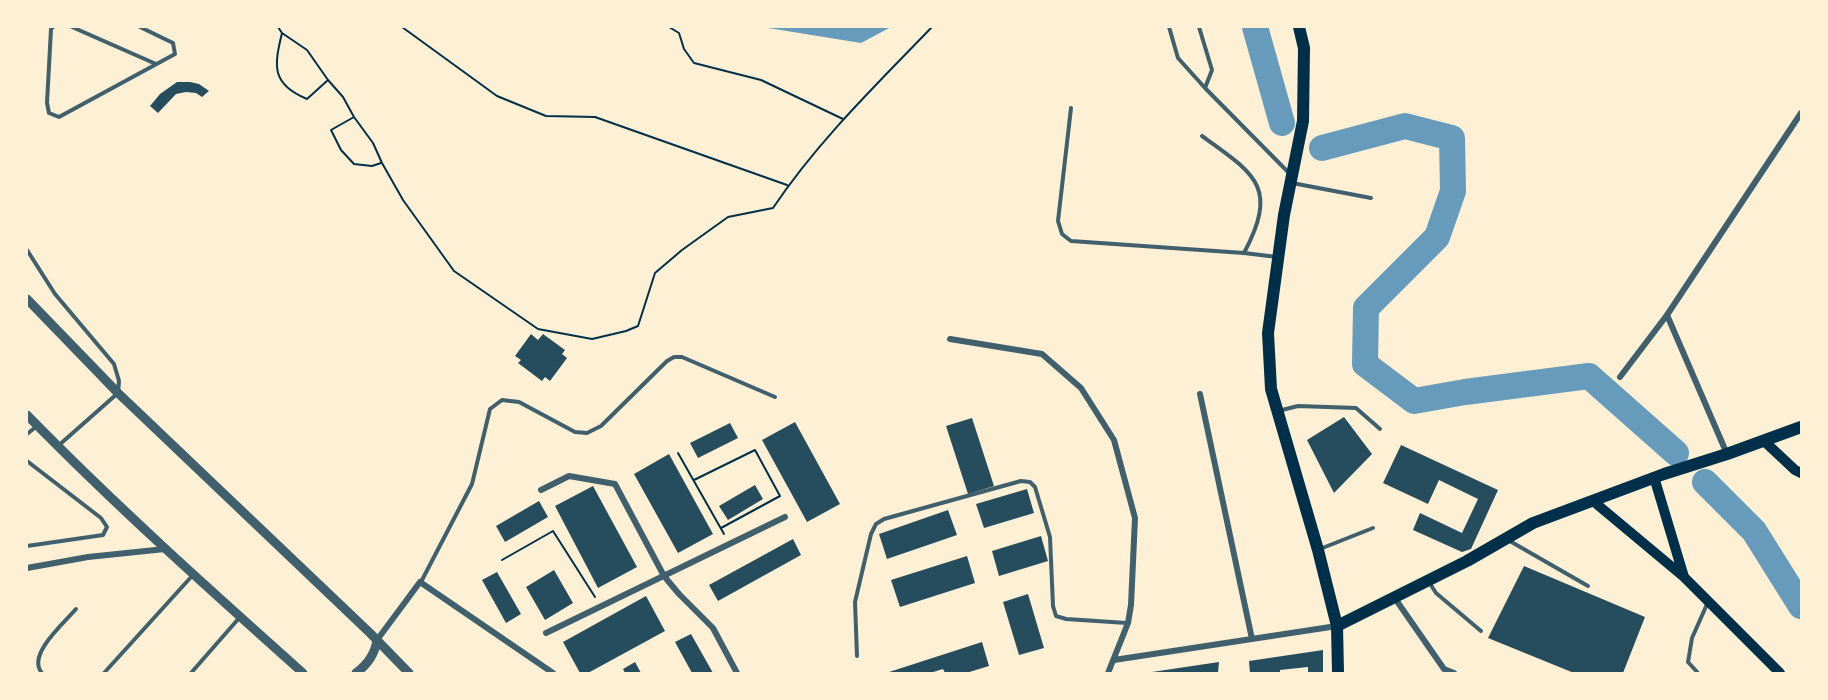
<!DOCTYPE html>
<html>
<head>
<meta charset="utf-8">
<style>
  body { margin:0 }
  #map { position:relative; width:1828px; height:700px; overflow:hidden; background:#fdf0d5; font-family:"Source Serif 4",serif }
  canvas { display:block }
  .frame { position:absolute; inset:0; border:28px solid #fdf0d5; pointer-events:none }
</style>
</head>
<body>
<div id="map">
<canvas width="1828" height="700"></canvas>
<div class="frame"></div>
</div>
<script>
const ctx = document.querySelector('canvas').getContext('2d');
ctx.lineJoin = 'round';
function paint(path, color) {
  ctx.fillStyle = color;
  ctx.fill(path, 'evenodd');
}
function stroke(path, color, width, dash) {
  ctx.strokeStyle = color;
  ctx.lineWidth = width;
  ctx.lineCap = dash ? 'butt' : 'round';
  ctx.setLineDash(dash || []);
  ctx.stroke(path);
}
const water = new Path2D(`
  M 762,27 L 891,27 L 861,43 Z`);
const river = new Path2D(`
  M 1255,27 L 1282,123
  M 1322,148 L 1405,126 L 1452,138 L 1453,191 L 1437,237 L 1366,308 L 1365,364 L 1414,401 L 1465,392 L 1589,376 L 1676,453
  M 1705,482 L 1754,531 L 1801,606`);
const building = new Path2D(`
  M 177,82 L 190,82 L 199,84 L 209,91 L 202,97 L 196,93 L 186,92 L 176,94 L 158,113 L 150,106 L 160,94 Z
  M 531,334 L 538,340 L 543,334 L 565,350 L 562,354 L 567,358 L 550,381 L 545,377 L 542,381 L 518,363 L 521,360 L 515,356 Z
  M 1344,417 L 1372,454 L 1334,493 L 1307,440 Z
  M 972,418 L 994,486 L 968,494 L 946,426 Z
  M 795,422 L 840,504 L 807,522 L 762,440 Z
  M 730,423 L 738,438 L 698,458 L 690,443 Z
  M 1401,445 L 1498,490 L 1471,549 L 1462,552 L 1413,530 L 1420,513 L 1462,533 L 1478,499 L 1439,480 L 1428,504 L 1383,483 Z
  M 669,454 L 713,534 L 678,553 L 634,474 Z
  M 755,485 L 763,499 L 728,520 L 719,506 Z
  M 593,486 L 637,567 L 598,588 L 555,506 Z
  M 1027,489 L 1034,513 L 984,528 L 976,504 Z
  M 539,501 L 548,517 L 505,542 L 496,526 Z
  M 948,510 L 957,535 L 887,559 L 879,534 Z
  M 1041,536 L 1048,561 L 999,576 L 992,551 Z
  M 793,539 L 801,555 L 718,601 L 709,585 Z
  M 967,556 L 975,583 L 900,607 L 891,580 Z
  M 1524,566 L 1645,617 L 1623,673 L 1574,673 L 1488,638 Z
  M 554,570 L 573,603 L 545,620 L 526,587 Z
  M 497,572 L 521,614 L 506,623 L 482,580 Z
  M 1028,594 L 1044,648 L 1019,655 L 1003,602 Z
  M 646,596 L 665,631 L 588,673 L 580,673 L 563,642 Z
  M 691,634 L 713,673 L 692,673 L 675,642 Z
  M 982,642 L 989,666 L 966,673 L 945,673 L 943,669 L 930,673 L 886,673 Z
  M 1323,650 L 1323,673 L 1308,673 L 1308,667 L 1280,670 L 1280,673 L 1250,673 L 1249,661 Z
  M 635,662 L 641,673 L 625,673 L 623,669 Z
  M 1219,662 L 1218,673 L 1152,673 L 1152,672 Z`);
const path = new Path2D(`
  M 278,27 L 282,33 L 307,50 L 328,80 L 343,97 L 354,117 L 373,143 L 382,163 L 403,200 L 454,271 L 538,329 L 592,339 L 626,331 L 638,326 L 655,273 L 682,250 L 728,217 L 773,208 C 818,141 876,85 932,27
  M 402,27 L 497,96 L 546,116 L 595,117 L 787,185
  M 669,27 L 679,33 L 684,49 L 694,63 L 761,80 L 843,119
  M 282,33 C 274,66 271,84 307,99 L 328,80
  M 354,117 L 331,130 L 341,150 L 354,164 L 372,166 L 381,163
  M 678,453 L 724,534
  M 694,480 L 755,450 L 780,496 L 721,528
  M 502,560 L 553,531 L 595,597`);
const service = new Path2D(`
  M 53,27 L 51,29 L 47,103 L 49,113 L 59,117 L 175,54 L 173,43 L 140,27
  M 72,27 L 156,64
  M 1169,27 L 1178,58 L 1205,88 L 1290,174
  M 1199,27 L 1212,70 L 1205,88
  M 1071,108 L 1058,221 L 1062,234 L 1071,241 L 1244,253 L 1277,257
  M 1202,136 C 1255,174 1279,187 1244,253
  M 1292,183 L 1371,198
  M 27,250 L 55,294 L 114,364 L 119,381 L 118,393 L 58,446
  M 1278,411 L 1298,406 L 1356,408 L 1380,429
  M 27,434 L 37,426
  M 27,461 L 101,518 L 107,527 L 103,535 L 27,546
  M 1508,540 L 1588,586
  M 1320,549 L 1373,528
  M 421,582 L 472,484 L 490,409 L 502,400 L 519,402 L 575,432 L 587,433 L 601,426 L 667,361 L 674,357 L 682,357 L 775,397
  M 1429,582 L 1436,593 L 1481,631
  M 857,656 L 855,602 L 871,534 L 876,524 L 884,519 L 1021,481 L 1030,482 L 1035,487 L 1050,537 L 1053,606 L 1056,616 L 1066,619 L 1127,623
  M 42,673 C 26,655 65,622 76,609
  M 104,673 L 192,576
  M 191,673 L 240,617
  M 1698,673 L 1688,662 L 1692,638 L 1708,602`);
const minor = new Path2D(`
  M 1667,315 L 1727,454
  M 950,339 L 1042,354 L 1081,388 L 1114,440 L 1135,518 L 1131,605 L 1128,623 L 1108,673
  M 1620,377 L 1667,315 L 1801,113
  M 1200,394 L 1252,639
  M 541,490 L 569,476 L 615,484 L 664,576 L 679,594 L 713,628 L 737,673
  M 27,568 L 88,557 L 165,549
  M 1394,597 L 1444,669 L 1454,673
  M 546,633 L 785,517
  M 377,640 L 420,582 L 553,673
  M 1114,660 L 1337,626`);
const tertiary = new Path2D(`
  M 27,299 L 118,393 L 370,633 L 409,673
  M 27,415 C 115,505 209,589 303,673
  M 356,673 C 367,665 375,654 377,640`);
const secondary = new Path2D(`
  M 1764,441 L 1795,470 L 1801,473
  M 1654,477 L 1684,577
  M 1593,501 L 1684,577 L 1780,673`);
const primary = new Path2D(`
  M 1299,27 L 1304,48 L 1303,121 L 1284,215 L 1268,333 L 1271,389 L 1318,550 L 1337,626 L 1338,673
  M 1337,626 L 1467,561 L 1533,523 L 1664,474 L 1727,454 L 1801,427`);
paint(water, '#669bbc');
stroke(river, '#669bbc', 26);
paint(building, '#264d5e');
stroke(path, '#003049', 2);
stroke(service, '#3f606c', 4);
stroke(minor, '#3f606c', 6);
stroke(tertiary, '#3f606c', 9);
stroke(secondary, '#003049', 10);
stroke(primary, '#003049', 12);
</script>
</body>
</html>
